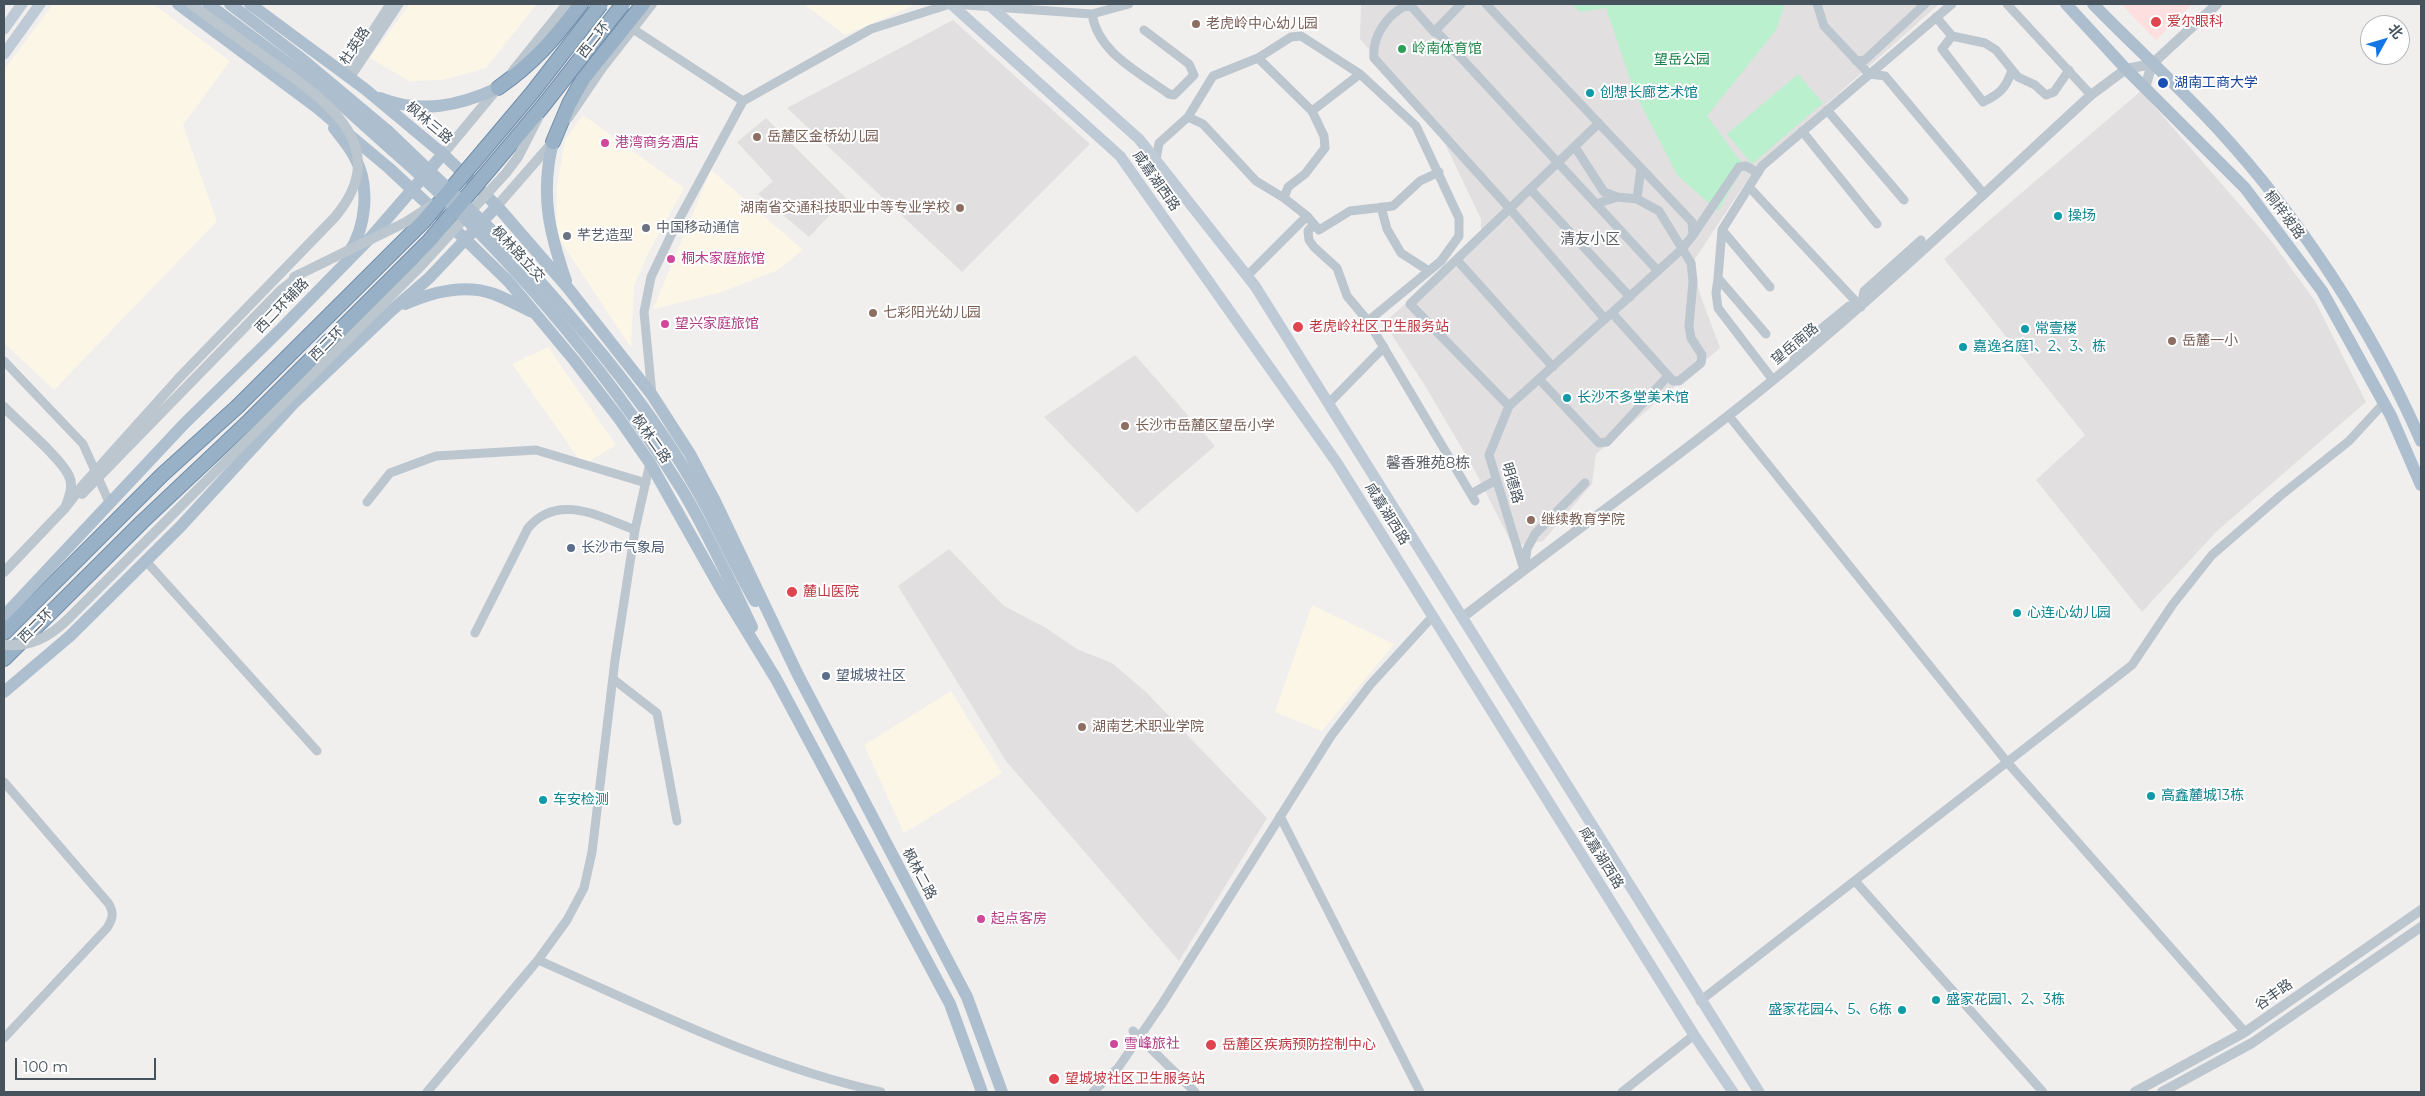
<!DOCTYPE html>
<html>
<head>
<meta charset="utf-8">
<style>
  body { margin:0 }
  #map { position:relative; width:2425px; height:1096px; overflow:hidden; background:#f1eeee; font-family:Montserrat,"Noto Sans SC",sans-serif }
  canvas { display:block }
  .frame { position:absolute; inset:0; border:5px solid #46525c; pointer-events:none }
  .north { position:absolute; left:2360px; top:15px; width:50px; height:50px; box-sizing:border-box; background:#fff; border:1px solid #b5babe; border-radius:50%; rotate:51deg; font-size:14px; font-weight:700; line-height:20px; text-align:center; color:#46525c }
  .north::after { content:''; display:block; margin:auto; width:18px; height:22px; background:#1476e6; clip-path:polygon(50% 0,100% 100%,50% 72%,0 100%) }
  .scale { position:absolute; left:15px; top:1058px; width:141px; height:22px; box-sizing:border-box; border:2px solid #46525c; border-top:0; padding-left:6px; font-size:15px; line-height:18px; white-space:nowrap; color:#46525c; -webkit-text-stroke:4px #fff; paint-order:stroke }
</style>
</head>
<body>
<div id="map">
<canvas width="2425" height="1096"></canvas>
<div class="frame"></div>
<div class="north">北</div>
<div class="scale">100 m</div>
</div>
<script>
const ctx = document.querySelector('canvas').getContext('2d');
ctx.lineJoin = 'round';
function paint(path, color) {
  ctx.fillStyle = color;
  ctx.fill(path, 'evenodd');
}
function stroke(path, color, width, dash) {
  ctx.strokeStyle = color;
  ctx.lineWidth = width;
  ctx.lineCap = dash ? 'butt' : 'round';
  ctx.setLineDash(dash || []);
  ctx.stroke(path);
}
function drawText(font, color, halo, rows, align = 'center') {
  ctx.font = font + ' Montserrat,"Noto Sans SC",sans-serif';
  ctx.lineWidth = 4;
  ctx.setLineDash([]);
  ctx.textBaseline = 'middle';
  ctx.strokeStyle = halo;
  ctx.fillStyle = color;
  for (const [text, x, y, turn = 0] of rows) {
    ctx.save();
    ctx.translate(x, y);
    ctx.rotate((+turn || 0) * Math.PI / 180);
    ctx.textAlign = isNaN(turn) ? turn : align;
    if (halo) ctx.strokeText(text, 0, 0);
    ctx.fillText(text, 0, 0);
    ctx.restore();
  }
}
const commercial = new Path2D(`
  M 53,4 L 153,4 L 230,61 L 183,125 L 217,221 L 54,390 L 4,343 L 4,70 Z
  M 410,4 L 537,4 L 486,68 L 443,80 L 409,81 L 370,58 Z
  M 804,4 L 917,4 L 845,35 Z
  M 583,115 L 684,188 L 647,256 L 634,286 L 631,348 L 556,234 L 557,186 L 565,140 Z
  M 711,170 L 803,250 L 778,270 L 719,293 L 653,309 Z
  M 548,347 L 616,445 L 583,465 L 512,364 Z
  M 1312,605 L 1394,644 L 1322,731 L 1275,712 Z
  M 951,691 L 1002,773 L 904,833 L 864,745 Z`);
const education = new Path2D(`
  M 1361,4 L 1939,4 L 1756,167 L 1693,262 L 1700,294 L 1720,348 L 1596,454 L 1592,484 L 1543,541 L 1513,546 L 1474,469 L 1424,384 L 1384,323 L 1481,236 L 1481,219 L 1435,123 L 1360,39 Z
  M 953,20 L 1090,144 L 962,272 L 787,108 Z
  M 2141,91 L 2272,242 L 2315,301 L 2366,402 L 2217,531 L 2142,612 L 2036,480 L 2085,435 L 1944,259 Z
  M 766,118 L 846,198 L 809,237 L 758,194 L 773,181 L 737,142 Z
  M 1135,355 L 1215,446 L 1137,513 L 1044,417 Z
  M 949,549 L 1004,606 L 1046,628 L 1077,649 L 1112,663 L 1146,692 L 1267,818 L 1179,961 L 1006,761 L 898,586 Z`);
const medical = new Path2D(`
  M 2121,4 L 2192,4 L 2156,40 Z`);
const green = new Path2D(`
  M 1571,4 L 1785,4 L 1776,30 L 1707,116 L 1744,166 L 1718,211 L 1677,175 L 1634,91 L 1606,8 L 1580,12 Z
  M 1798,74 L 1823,103 L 1752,164 L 1727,134 Z`);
const minor = new Path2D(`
  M 953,4 L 1092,14 L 1129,4
  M 1461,4 L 1434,32 L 1440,35 L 1658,271
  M 1486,4 L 1692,222 L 1693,235 L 1682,249 L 1509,406 L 1489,455 L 1524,570
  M 1817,4 L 1824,26 L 1869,74 L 1885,76 L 1983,193
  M 2007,4 L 2091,95
  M 1092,14 C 1098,53 1139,72 1169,94 L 1174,95 L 1194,75 L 1189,64 L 1144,30
  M 1936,17 L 1952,36 L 1985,43 L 1996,50 L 2018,77 L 2035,85 L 2046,95 L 2054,92 L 2069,70
  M 633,29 L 743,101 L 871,29 L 950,4
  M 1434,32 L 1412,7 L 1405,6 C 1386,16 1372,37 1374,58 L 1511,210 L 1605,319
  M 1952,36 L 1942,49 L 1983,102 C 2000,94 2006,88 2012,70
  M 1258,58 L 1312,111 L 1360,74
  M 1856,61 L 1865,60 L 1925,4
  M 345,74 L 390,4
  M 350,78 L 399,4
  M 1827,110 L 1904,200
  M 1188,117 L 1203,124 L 1256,181 L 1284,198 L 1288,187 L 1305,174 L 1325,148 L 1324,136 L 1312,111
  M 1802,131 L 1877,224
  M 1575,147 L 1604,192 L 1617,197
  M 1156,160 L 1159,143 L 1188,117 L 1213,76 L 1258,58 L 1291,37 L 1301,36 L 1360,74 L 1416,126 L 1459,218 L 1459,236 L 1441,261 L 1368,321 L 1475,501
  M 1749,187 L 1861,307
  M 1531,190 L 1630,297
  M 1284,198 L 1307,216 L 1319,230 L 1350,211 L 1393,206 L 1420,181 L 1439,172
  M 1637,199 L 1641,168
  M 1596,204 L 1617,197 L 1637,199 L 1659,211 L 1691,263 L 1693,281 L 1689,326 L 1691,338 L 1702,355 L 1701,363 L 1679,381 L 1673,381 L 1612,313
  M 1381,207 L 1387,229 L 1401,253 L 1429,271
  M 1314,224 L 1308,231 L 1309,240 L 1314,247 L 1337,268 L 1347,296 L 1368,321
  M 1722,230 L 1770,287
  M 1693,235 L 1739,167 L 1746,166 L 1758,173
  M 1457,260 L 1553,367
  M 1247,276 L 1307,216
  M 1718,278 L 1716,293 L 1718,308 L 1773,380
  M 1861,307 L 1864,291 L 1921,240
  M 1766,334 L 1718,278 L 1722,230 L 1762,166 L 1952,4
  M 4,361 L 83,444 L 109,502
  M 1794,363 L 1795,350 L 1849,306 L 1861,307
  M 1539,379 L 1599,443 L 1607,442 L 1668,376
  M 652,395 L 644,312 L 651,277 L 676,225 L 743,101
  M 1329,403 L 1384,347
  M 1509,406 L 1410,304 L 1599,123
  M 1729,416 L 2007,762 L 2245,1032
  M 1471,494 L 1496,480
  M 367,502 L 390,473 L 436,456 L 536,450 L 646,483
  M 145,560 L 317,751
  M 1525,565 L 1527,549 L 1535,534 L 1585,483
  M 475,633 L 528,528 C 558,492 601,517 635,530
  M 613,679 L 657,713 L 677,821
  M 4,782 L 109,904 C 114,914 113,918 107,928 L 4,1038
  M 1280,816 L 1420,1092
  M 1855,881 L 2043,1092
  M 538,960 C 650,1009 761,1066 881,1092
  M 1700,1001 L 2132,665 L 2173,604 L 2212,555 L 2280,496 L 2349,441 L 2384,403
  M 1133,1031 L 1195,1092
  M 427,1092 L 538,960 L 567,920 L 584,888 L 592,852 L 615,660 L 635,530 L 650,463
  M 1093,1092 L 1118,1068 L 1162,1004 L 1331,736 L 1370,685 L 1433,616
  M 1622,1092 L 1694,1035`);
const tertiary = new Path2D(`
  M 513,71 L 567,4
  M 2145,88 L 2152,64
  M 568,118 L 602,68 L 652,4
  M 443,154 L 497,89
  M 497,206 L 552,143
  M 4,407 C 19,423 61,458 69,476 C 74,486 69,497 66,506
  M 1463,617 C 1573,531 1688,451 1795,362 C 1897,277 1993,185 2091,95 L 2126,69 L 2152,64 L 2217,4
  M 2135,1092 L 2245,1032 L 2421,910
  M 2162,1092 L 2252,1043 L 2421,927`);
const secondary = new Path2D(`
  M 951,4 L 1120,156 L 1337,463 L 1694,1035 L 1733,1092
  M 988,4 L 1139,139 L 1255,286 L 1759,1092
  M 4,29 L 22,4
  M 4,54 L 40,4`);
const primary = new Path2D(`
  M 178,4 L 316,107 L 389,168 L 466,240 L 509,282 L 574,360 L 618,417 L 650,463 L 721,589 L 776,679 L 950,1004 L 982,1092
  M 208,4 L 333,97 L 392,150
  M 230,4 L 302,59 L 388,131
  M 250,4 L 365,89 L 443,154 L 497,206 L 568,288 L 652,395 L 690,454 L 715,501 L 798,675 L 967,997 L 1002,1092
  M 2066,4 L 2126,69 L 2245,188 L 2322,291 L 2391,416 L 2421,485
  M 2093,4 C 2133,45 2176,84 2216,127 C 2300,218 2371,327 2421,441
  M 380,98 C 421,114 459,106 498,88
  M 334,128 C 341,137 349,146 354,156 C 371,185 366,228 348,254
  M 553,142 C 540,193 549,232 566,281
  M 508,246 C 574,319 641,394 691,480 C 715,519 732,562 755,601
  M 405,304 C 432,292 464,283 494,294 C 507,299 520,306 532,312
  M 734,589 L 752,627
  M 4,616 L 184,424 L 279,331 L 372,236 L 443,154
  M 4,692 L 70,636 L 180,527 L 294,403 L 391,311 L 429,278 L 497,206`);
const trunk = new Path2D(`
  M 498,88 C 535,62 554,39 581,4
  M 553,142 L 569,104 L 583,79 L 643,4
  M 4,633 L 162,475 L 237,407
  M 4,659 L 142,522 L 250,420`);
const tertiaryBridge = new Path2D(`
  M 294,277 L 406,222 L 434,204
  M 82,494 L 280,291 L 300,275
  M 4,572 L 65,508 L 83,485 L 179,378 L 335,217 C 395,145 325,100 269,60 C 243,42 217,23 191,4
  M 4,645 C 31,647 50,637 69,618 L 421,266 L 506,173 L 518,157 L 538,118`);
const primaryBridge = new Path2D(`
  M 388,131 L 508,246
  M 392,150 C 500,244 603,364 679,485 C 700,518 716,554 734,589`);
const trunkBridge = new Path2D(`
  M 237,407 L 424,221 L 532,93 L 601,4
  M 250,420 L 429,241 L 543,106 L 623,4`);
const markers = [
  [2156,22,6,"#e0444e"],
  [1196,24,5,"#8d6e63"],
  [1402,49,5,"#2e9e5b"],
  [2163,83,6,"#1a4fb4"],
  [1590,93,5,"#0f9aa8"],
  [757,137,5,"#8d6e63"],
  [605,143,5,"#d1479c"],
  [960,208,5,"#8d6e63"],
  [2058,216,5,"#0f9aa8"],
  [646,228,5,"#6b7280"],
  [567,236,5,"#6b7280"],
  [671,259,5,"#d1479c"],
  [873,313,5,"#8d6e63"],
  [665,324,5,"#d1479c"],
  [1298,327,6,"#e0444e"],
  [2025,329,5,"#0f9aa8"],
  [2172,341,5,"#8d6e63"],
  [1963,347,5,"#0f9aa8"],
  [1567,398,5,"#0f9aa8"],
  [1125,426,5,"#8d6e63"],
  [1531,520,5,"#8d6e63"],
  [571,548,5,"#5c6f8a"],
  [792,592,6,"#e0444e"],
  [2017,613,5,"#0f9aa8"],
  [826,676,5,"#5c6f8a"],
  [1082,727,5,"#8d6e63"],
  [2151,796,5,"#0f9aa8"],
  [543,800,5,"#0f9aa8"],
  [981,919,5,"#d1479c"],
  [1936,1000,5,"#0f9aa8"],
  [1902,1010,5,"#0f9aa8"],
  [1114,1044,5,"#d1479c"],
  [1211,1045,6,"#e0444e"],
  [1054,1079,6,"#e0444e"]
];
const healthNames = [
  ["爱尔眼科",2167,22],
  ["老虎岭社区卫生服务站",1309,327],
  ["麓山医院",803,592],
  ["岳麓区疾病预防控制中心",1222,1045],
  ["望城坡社区卫生服务站",1065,1079]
];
const educationNames = [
  ["老虎岭中心幼儿园",1206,24],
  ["岳麓区金桥幼儿园",767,137],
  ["湖南省交通科技职业中等专业学校",950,208,"right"],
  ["七彩阳光幼儿园",883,313],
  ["岳麓一小",2182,341],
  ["长沙市岳麓区望岳小学",1135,426],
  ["继续教育学院",1541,520],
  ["湖南艺术职业学院",1092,727]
];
const streetNames = [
  ["西二环",594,40,-52],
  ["杜英路",355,46,-57],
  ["枫林三路",429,123,40],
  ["咸嘉湖西路",1156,181,55],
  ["桐梓坡路",2284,215,53],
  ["枫林路立交",518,254,47],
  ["西二环辅路",282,306,-46],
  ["西二环",327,344,-45],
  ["望岳南路",1795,344,-40],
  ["枫林二路",651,439,55],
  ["明德路",1512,483,73],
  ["咸嘉湖西路",1387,514,58],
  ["西二环",36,626,-45],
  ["咸嘉湖西路",1601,858,58],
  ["枫林二路",919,874,62],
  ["谷丰路",2274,995,-35]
];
const leisureNames = [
  ["岭南体育馆",1412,49]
];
const parkNames = [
  ["望岳公园",1682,60]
];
const transitNames = [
  ["湖南工商大学",2174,83]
];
const cultureNames = [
  ["创想长廊艺术馆",1600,93],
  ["操场",2068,216],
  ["常壹楼",2035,329],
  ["嘉逸名庭1、2、3、栋",1973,347],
  ["长沙不多堂美术馆",1577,398],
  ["心连心幼儿园",2027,613],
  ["高鑫麓城13栋",2161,796],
  ["车安检测",553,800],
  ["盛家花园1、2、3栋",1946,1000],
  ["盛家花园4、5、6栋",1892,1010,"right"]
];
const hotelNames = [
  ["港湾商务酒店",615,143],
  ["桐木家庭旅馆",681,259],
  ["望兴家庭旅馆",675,324],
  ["起点客房",991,919],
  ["雪峰旅社",1124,1044]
];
const worshipNames = [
  ["中国移动通信",656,228],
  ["芊艺造型",577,236]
];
const serviceNames = [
  ["长沙市气象局",581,548],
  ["望城坡社区",836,676]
];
const neighbourhoodNames = [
  ["清友小区",1590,240],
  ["馨香雅苑8栋",1428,464]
];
paint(commercial, '#fcf6e7');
paint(education, '#e2dfe0');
paint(medical, '#fcdfde');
paint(green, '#bbf0ce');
stroke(trunk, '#708eab', 16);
stroke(minor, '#bcc6ce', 9);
stroke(tertiary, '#bcc6ce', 10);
stroke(secondary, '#becad6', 11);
stroke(primary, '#adbfce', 12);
stroke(trunk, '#98b1c6', 14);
stroke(trunkBridge, '#708eab', 16, []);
stroke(tertiaryBridge, '#bcc6ce', 10);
stroke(primaryBridge, '#adbfce', 12);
stroke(trunkBridge, '#98b1c6', 14);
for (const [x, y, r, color] of markers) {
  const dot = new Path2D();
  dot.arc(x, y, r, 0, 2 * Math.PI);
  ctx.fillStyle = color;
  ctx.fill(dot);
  stroke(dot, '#fff', 2);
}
drawText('14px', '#be3a42', '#fff', healthNames, 'left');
drawText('14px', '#785e54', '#fff', educationNames, 'left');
drawText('14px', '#46525c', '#fff', streetNames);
drawText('14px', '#27864d', '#fff', leisureNames, 'left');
drawText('14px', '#148047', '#fff', parkNames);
drawText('14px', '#164399', '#fff', transitNames, 'left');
drawText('14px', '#0d838f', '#fff', cultureNames, 'left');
drawText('14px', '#b23c85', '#fff', hotelNames, 'left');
drawText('14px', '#5b616d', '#fff', worshipNames, 'left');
drawText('14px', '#4e5e75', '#fff', serviceNames, 'left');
drawText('15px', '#5b5f64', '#fff', neighbourhoodNames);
</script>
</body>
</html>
